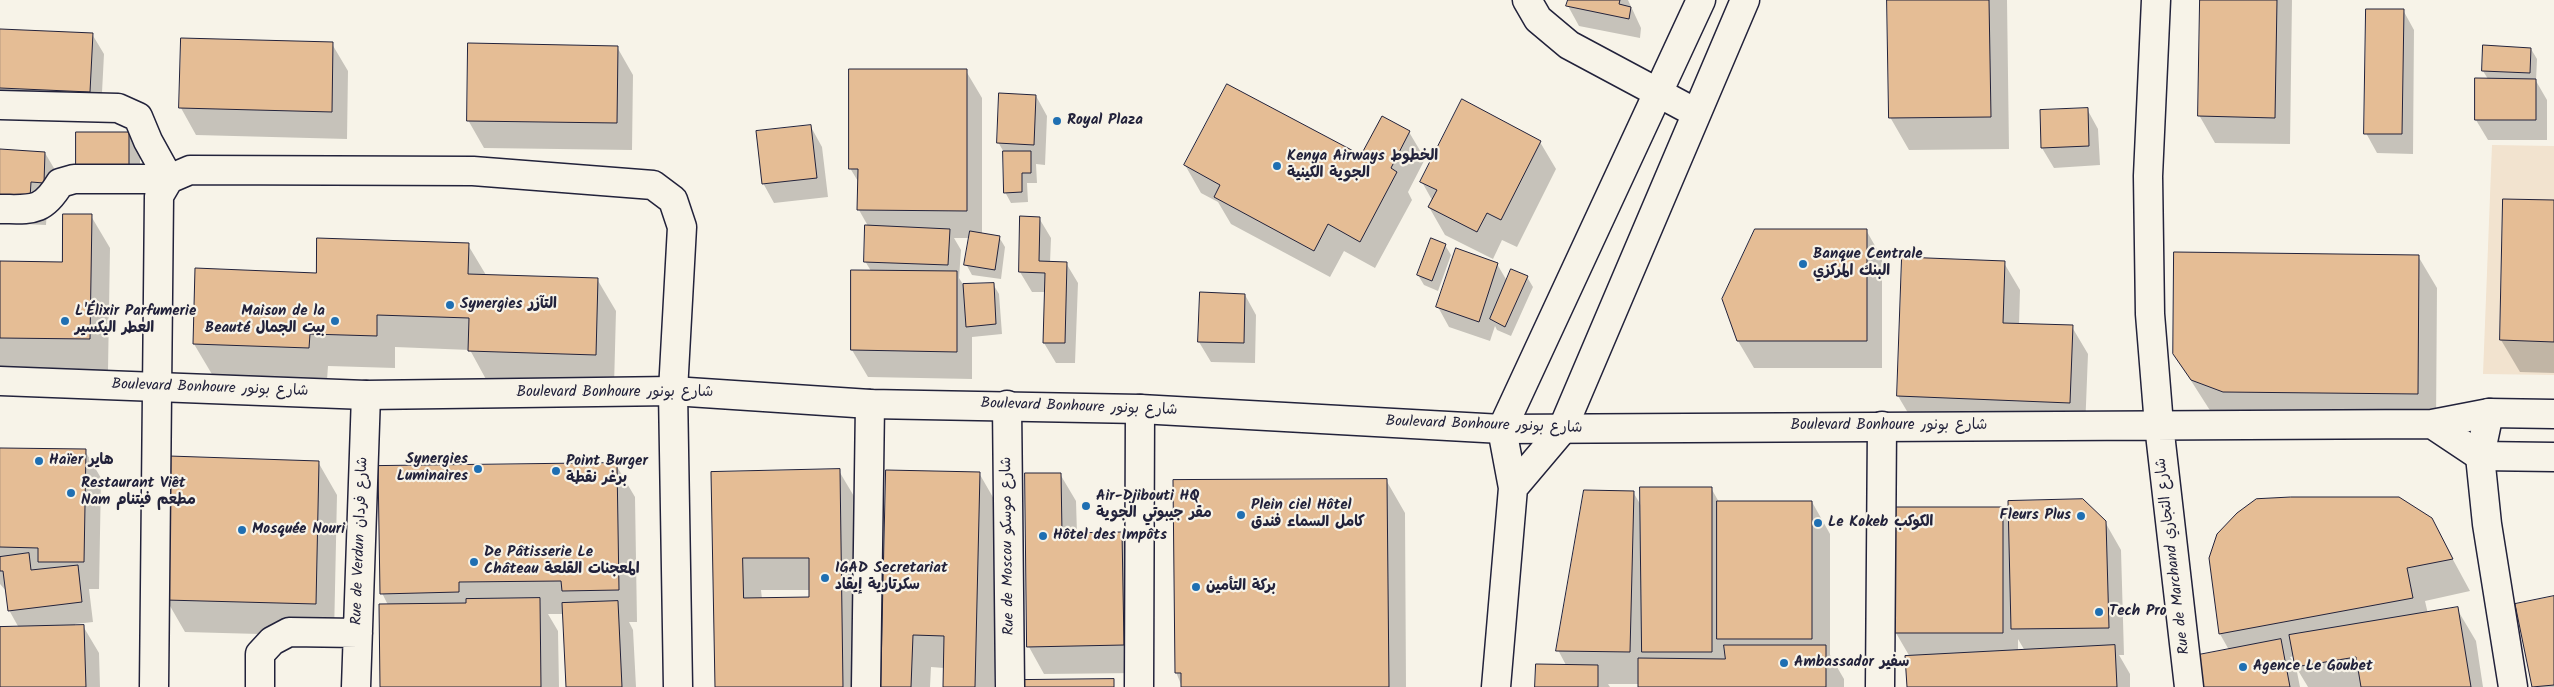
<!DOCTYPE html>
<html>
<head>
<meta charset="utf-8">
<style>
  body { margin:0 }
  canvas { display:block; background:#f7f3e8 }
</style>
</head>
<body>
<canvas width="2554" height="687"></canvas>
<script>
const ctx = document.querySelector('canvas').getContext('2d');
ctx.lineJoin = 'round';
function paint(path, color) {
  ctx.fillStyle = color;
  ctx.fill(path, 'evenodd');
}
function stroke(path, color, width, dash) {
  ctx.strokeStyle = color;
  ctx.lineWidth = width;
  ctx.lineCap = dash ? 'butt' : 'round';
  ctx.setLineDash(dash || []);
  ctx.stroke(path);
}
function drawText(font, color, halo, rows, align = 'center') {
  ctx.font = font + ' Kalam,"Playpen Sans Arabic",sans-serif';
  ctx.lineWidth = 4.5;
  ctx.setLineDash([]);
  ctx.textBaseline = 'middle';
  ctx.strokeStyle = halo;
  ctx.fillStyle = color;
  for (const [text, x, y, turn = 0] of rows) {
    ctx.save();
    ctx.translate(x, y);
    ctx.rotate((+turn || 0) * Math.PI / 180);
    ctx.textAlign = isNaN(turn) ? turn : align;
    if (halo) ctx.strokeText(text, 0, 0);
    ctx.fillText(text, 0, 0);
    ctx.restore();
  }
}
const built = new Path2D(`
  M 2492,145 L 2554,146 L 2554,375 L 2483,374 Z`);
const shadow = new Path2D(`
  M 1569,0 L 1628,0 L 1641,28 L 1640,38 L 1579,26 L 1568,6 Z
  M 1888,0 L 2007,0 L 2009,149 L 1909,150 L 1890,117 Z
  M 2201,0 L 2292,0 L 2290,144 L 2215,143 L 2199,115 Z
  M 2403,10 L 2414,30 L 2413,154 L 2377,153 L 2366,133 Z
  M 0,30 L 92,34 L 104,54 L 101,112 L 0,107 Z
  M 332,44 L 348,71 L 347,139 L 196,135 L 181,108 Z
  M 617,47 L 633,75 L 632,150 L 484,148 L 468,120 Z
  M 2531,49 L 2537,59 L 2536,81 L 2547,100 L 2547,140 L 2488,140 L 2476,120 L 2488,79 L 2483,71 Z
  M 966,71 L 982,98 L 982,234 L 999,237 L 1005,247 L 1001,279 L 972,275 L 966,264 L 970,238 L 954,238 L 961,250 L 959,278 L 964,286 L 993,284 L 999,294 L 1002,334 L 972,337 L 972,379 L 868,377 L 852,350 L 853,271 L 871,271 L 865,261 L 868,226 L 859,210 L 859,183 L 850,168 Z
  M 1036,96 L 1047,116 L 1045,165 L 1036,164 L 1037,183 L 1027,183 L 1028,202 L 1011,203 L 1005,192 L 1005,154 L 998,142 Z
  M 2087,109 L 2098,129 L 2100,165 L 2054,168 L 2042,148 Z
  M 811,127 L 822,147 L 828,197 L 774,203 L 763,183 Z
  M 1409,132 L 1425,159 L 1408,192 L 1412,200 L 1375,268 L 1344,251 L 1330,277 L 1231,224 L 1218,202 L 1201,193 L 1185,165 L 1362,157 Z
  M 77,133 L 128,133 L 140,153 L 140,187 Z
  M 1540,142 L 1556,169 L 1517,247 L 1502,240 L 1493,259 L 1445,235 L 1429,207 L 1432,200 L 1422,182 Z
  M 0,151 L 45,153 L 61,180 L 59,210 L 47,209 L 46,225 L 0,223 Z
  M 2554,202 L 2554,373 L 2520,372 L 2501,340 Z
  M 91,216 L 110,248 L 108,371 L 0,369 L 0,262 L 63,263 Z
  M 1039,218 L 1051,238 L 1050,263 L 1066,263 L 1078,283 L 1075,363 L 1056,363 L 1044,343 L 1046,292 L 1032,292 L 1020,272 Z
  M 1866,230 L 1882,258 L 1882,368 L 1754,368 L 1738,341 Z
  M 468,245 L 486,275 L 597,279 L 616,311 L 614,387 L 488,383 L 470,350 L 395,347 L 395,368 L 328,366 L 327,380 L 213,376 L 194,344 L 317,274 Z
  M 1445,245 L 1451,255 L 1438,291 L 1424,285 L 1418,275 Z
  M 2418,256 L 2437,288 L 2436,426 L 2211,412 L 2174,354 Z
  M 2004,263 L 2020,290 L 2019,325 L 2072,327 L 2088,354 L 2085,430 L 1914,423 L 1898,396 Z
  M 1497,264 L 1507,281 L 1527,277 L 1533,287 L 1511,336 L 1497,330 L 1495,326 L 1490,341 L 1449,327 L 1438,307 Z
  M 1245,295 L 1256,315 L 1255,363 L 1211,362 L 1199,342 Z
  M 0,449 L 85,451 L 101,478 L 99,589 L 89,589 L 93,622 L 75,624 L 75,626 L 83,626 L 99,653 L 100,687 L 0,687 L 0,628 L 19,628 L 9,610 L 7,592 L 0,584 L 0,600 Z
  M 318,462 L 337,495 L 334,636 L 185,632 L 166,599 Z
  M 616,465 L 635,497 L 637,622 L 629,622 L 633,630 L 636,687 L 568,687 L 564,614 L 548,614 L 558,631 L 559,687 L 381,687 L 388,605 L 382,593 Z
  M 839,471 L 858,503 L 860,687 L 716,687 L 713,473 ZM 761,590 L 810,590 L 810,598 L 762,599 Z
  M 979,473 L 998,506 L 994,687 L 944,687 L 944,668 L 931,667 L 930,687 L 882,687 Z
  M 1060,474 L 1076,501 L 1077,534 L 1121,533 L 1137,561 L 1139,673 L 1044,674 L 1029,647 Z
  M 1386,480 L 1405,513 L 1406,687 L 1182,687 L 1176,672 Z
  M 1711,488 L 1719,502 L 1812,502 L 1830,534 L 1830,655 L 1844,679 L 1844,687 L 1639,687 L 1639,684 L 1608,684 L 1610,687 L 1537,687 L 1566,665 L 1558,650 L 1633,492 L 1642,507 Z
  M 2002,508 L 2010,522 L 2105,522 L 2121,550 L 2124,655 L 2119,655 L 2130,674 L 2130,687 L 1908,687 L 1910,657 L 1896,633 ZM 2018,639 L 2025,651 L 2018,651 Z
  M 2431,519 L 2470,591 L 2425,601 L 2428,614 L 2457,609 L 2476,641 L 2483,687 L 2308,687 L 2296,667 L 2300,687 L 2200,687 L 2229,650 L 2220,634 L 2210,559 ZM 2294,656 L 2296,667 L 2290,657 Z
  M 2554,597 L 2554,687 L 2534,687 L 2516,605 Z`);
const building = new Path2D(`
  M 1568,0 L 1620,0 L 1619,4 L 1631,7 L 1629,19 L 1566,6 Z
  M 1887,0 L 1989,0 L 1991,117 L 1889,118 Z
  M 2200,0 L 2277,0 L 2275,118 L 2198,116 Z
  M 2366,9 L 2404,9 L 2402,134 L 2364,134 Z
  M 0,29 L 93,33 L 90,92 L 0,88 Z
  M 181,38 L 333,42 L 332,112 L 179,108 Z
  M 468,43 L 618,46 L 617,123 L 467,121 Z
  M 2483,45 L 2531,48 L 2530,73 L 2482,71 Z
  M 849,69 L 967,69 L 967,211 L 857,210 L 858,169 L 849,169 Z
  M 2475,78 L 2536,79 L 2536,120 L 2475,120 Z
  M 1227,84 L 1361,155 L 1382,116 L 1410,131 L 1391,168 L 1397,172 L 1360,242 L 1328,224 L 1314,251 L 1214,197 L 1220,185 L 1184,165 Z
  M 999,93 L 1036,95 L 1034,145 L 997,143 Z
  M 1462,99 L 1541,141 L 1501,220 L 1487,213 L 1477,232 L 1428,207 L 1437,190 L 1420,182 Z
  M 2088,108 L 2089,146 L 2041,148 L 2040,110 Z
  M 811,125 L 817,178 L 762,184 L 756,131 Z
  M 76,132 L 129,132 L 129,167 L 76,167 Z
  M 0,149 L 45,152 L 44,183 L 31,182 L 30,198 L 0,196 Z
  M 1003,151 L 1031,151 L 1031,173 L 1022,173 L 1022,192 L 1004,193 Z
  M 2503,199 L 2554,200 L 2554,342 L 2500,340 Z
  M 63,214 L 92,214 L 90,339 L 0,338 L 0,261 L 62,262 Z
  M 1020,216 L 1040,217 L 1039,261 L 1067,262 L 1065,343 L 1043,343 L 1045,273 L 1019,272 Z
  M 865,225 L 950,229 L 948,265 L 864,262 Z
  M 1755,229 L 1867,229 L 1867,341 L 1737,341 L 1722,299 Z
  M 970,231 L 1000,236 L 995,270 L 964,265 Z
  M 317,238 L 469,243 L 468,274 L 598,278 L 596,355 L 468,351 L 469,318 L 377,315 L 377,336 L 310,334 L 309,348 L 193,344 L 195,268 L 316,273 Z
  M 1431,238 L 1446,244 L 1432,281 L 1417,275 Z
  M 1456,248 L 1498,263 L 1479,322 L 1436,307 Z
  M 2174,252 L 2419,255 L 2418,394 L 2223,392 L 2191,380 L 2173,354 Z
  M 1902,257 L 2005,261 L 2003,323 L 2073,325 L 2070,403 L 1897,396 Z
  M 1511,269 L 1528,276 L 1505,327 L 1490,319 Z
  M 851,270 L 957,271 L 957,352 L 851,350 Z
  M 994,283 L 996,324 L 966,327 L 963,284 Z
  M 1200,292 L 1245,294 L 1244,343 L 1198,342 Z
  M 0,448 L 86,449 L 84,562 L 38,562 L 38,548 L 0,547 Z
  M 169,456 L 319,461 L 316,604 L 165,600 Z
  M 617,463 L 619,590 L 562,591 L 561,581 L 459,582 L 459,592 L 380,594 L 378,466 Z
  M 840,469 L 843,687 L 715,687 L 711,472 ZM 743,558 L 809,558 L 809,597 L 744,598 Z
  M 886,470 L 980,472 L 975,687 L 943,687 L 944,636 L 913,635 L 911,687 L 881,687 Z
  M 1025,473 L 1061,473 L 1062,533 L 1122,532 L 1124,645 L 1027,647 Z
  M 1387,479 L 1389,687 L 1181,687 L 1181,673 L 1175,673 L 1173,480 Z
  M 1640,487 L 1712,487 L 1712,652 L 1642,652 Z
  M 1584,490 L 1634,491 L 1630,652 L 1556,651 Z
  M 2291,497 L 2399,497 L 2432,518 L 2453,559 L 2407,568 L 2413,598 L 2219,634 L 2209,558 L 2217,534 L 2237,513 L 2256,499 Z
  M 2083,499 L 2106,521 L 2109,628 L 2011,629 L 2008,501 Z
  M 1717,501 L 1812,501 L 1812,639 L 1717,639 Z
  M 1893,507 L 2003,507 L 2003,633 L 1895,633 Z
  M 29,553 L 31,570 L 78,565 L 82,602 L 8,611 L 3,571 L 0,571 L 0,557 Z
  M 2554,596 L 2554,685 L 2532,687 L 2515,604 Z
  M 540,598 L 541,687 L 380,687 L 379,604 L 466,603 L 466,599 Z
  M 618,601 L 622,687 L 566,687 L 562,603 Z
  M 2458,607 L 2471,687 L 2361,687 L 2356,657 L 2295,667 L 2289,635 Z
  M 84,625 L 86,687 L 0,687 L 0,627 Z
  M 2281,639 L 2290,687 L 2199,687 L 2193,656 Z
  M 1724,645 L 1826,645 L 1826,687 L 1638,687 L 1638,658 L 1725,659 Z
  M 2115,645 L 2117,687 L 1907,687 L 1905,656 Z
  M 1536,664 L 1598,665 L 1598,687 L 1535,687 Z
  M 1114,679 L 1114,687 L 1022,687 L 1021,680 Z`);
const minor = new Path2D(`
  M 1527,0 L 1538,19 L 1569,45 L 1696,113
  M 2156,0 L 2148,176 L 2150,314 L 2159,425
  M 0,105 L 118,108 L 138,117 L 148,141 L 169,179 L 74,179 L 60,183 C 42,213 31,209 0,209
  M 1007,405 L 1010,687
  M 2489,413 L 2480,456 L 2487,524 L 2513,687
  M 1513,488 L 1562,430 L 1745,0
  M 154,687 L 159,196 L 169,179 L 190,170 L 473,171 L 653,185 L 673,200 L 682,227 L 673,391 L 678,687
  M 260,687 L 260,654 L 272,641 L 289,632 L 358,633
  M 356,687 L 366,395
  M 866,687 L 870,404
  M 1139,687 L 1140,409
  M 1496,687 L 1513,488 L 1502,429 L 1701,0
  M 1880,687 L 1882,426`);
const major = new Path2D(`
  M 0,381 L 366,395 L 673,391 L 870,404 L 1140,409 L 1502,429 L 2432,424 L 2489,413 L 2554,414
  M 2432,424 L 2480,456 L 2554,457
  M 2159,425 L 2189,687`);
const markers = [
  [1057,121,5,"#1f6fb2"],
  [1277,166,5,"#1f6fb2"],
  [1803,264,5,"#1f6fb2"],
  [450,305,5,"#1f6fb2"],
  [65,321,5,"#1f6fb2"],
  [335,321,5,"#1f6fb2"],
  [39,461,5,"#1f6fb2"],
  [478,469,5,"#1f6fb2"],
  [556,471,5,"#1f6fb2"],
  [71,493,5,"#1f6fb2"],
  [1086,506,5,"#1f6fb2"],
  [1241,515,5,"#1f6fb2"],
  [2081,516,5,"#1f6fb2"],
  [1818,523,5,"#1f6fb2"],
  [242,530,5,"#1f6fb2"],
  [1043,536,5,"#1f6fb2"],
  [474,562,5,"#1f6fb2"],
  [825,578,5,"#1f6fb2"],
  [1196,587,5,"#1f6fb2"],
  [2099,612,5,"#1f6fb2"],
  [1784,663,5,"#1f6fb2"],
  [2243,667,5,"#1f6fb2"]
];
const poiNames = [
  ["Royal Plaza",1067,121],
  ["Kenya Airways الخطوط",1287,157],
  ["الجوية الكينية",1287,174],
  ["Banque Centrale",1813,255],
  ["البنك المركزي",1813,272],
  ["Synergies التآزر",460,305],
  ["L'Élixir Parfumerie",75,312],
  ["العطر اليكسير",75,329],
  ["Maison de la",325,312,"right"],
  ["Beauté بيت الجمال",325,329,"right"],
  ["Synergies",468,460,"right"],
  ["Luminaires",468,477,"right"],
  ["Haïer هاير",49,461],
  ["Point Burger",566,462],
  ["برغر نقطة",566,479],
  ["Restaurant Viêt",81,484],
  ["Nam مطعم فيتنام",81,501],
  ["Air-Djibouti HQ",1096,497],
  ["مقر جيبوتي الجوية",1096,514],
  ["Plein ciel Hôtel",1251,506],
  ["كامل السماء فندق",1251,523],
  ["Fleurs Plus",2071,516,"right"],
  ["Le Kokeb الكوكب",1828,523],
  ["Mosquée Nouri",252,530],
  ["Hôtel des Impôts",1053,536],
  ["De Pâtisserie Le",484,553],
  ["Château المعجنات القلعة",484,570],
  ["IGAD Secretariat",835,569],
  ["سكرتارية إيقاد",835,586],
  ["بركة التأمين",1206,587],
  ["Tech Pro",2109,612],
  ["Ambassador سفير",1794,663],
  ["Agence Le Goubet",2253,667]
];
const streetNames = [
  ["Boulevard Bonhoure شارع بونور",210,389,2],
  ["Boulevard Bonhoure شارع بونور",615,393],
  ["Boulevard Bonhoure شارع بونور",1079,408,2],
  ["Boulevard Bonhoure شارع بونور",1484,426,2],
  ["Boulevard Bonhoure شارع بونور",1889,426],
  ["Rue de Verdun شارع فردان",361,541,-88],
  ["Rue de Moscou شارع موسكو",1009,546,-91],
  ["Rue de Marchand شارع التجاري",2174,556,-97]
];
paint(built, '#f2e3cf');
paint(shadow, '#0003');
paint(building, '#e5bd95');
stroke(building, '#22223b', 1);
stroke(minor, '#22223b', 31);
stroke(major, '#22223b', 31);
stroke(minor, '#f7f3e8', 28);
stroke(major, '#f7f3e8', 28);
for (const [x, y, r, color] of markers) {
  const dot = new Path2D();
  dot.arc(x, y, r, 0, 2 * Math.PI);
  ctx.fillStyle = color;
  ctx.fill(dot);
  stroke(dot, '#f7f3e8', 2);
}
drawText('bold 15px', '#22223b', '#f7f3e8', poiNames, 'left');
drawText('15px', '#22223b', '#f7f3e8', streetNames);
</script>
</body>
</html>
